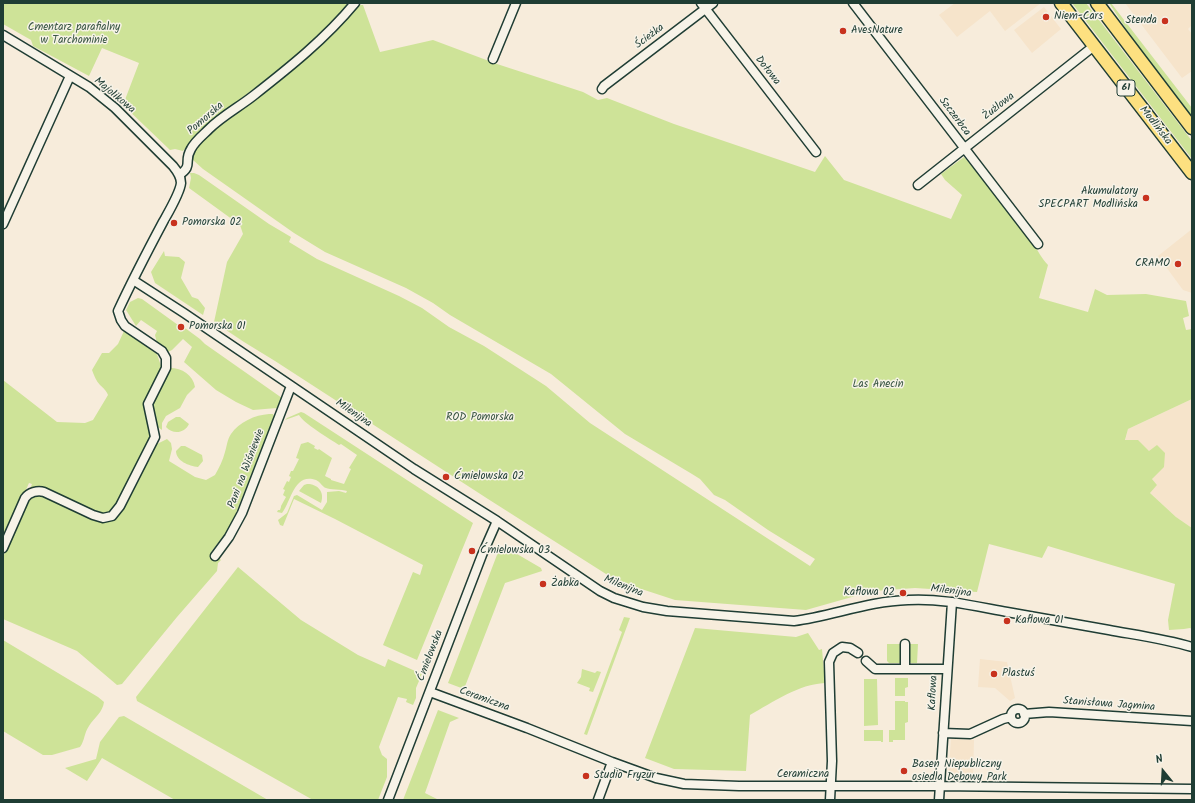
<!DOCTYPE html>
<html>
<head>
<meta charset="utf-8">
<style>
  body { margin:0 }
  #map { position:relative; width:1195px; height:803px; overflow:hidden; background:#f7ecdb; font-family:Kalam,sans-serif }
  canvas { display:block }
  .frame { position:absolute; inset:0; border:4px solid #1f3d34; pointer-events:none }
  .north { position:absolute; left:1143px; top:751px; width:40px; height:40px; -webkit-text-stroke:3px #f7f3e8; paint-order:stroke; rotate:342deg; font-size:11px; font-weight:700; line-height:16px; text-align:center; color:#1f3d34 }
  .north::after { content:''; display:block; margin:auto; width:14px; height:18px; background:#1f3d34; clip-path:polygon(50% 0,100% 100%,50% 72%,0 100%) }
</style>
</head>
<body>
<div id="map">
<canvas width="1195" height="803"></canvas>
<div class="frame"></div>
<div class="north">N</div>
</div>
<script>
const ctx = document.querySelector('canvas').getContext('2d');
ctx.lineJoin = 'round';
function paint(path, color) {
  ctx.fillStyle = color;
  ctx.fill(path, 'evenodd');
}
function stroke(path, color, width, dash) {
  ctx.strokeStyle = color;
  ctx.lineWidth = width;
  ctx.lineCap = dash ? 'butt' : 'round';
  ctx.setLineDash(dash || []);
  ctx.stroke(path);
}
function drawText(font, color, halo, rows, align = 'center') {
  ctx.font = font + ' Kalam,sans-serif';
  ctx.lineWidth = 3;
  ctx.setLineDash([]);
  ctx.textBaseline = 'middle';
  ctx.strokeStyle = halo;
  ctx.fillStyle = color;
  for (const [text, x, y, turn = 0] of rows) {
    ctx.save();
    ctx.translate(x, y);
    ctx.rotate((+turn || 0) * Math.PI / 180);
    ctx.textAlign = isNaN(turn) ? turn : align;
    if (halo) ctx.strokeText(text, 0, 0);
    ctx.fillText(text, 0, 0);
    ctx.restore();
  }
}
const built = new Path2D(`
  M 955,3 L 1041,3 L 1005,31 L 990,11 L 957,37 L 939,15 Z
  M 1125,3 L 1192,3 L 1192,25 L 1188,29 L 1192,34 L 1192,71 L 1182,78 Z
  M 1044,7 L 1061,29 L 1032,53 L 1014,30 Z
  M 1192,229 L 1192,293 L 1183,290 L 1158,256 Z
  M 1192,399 L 1192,528 L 1176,517 L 1150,493 L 1157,485 L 1152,479 L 1149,451 L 1125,441 L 1128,429 Z
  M 980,659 L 1007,662 L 1015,698 L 1010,701 L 995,688 L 978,687 Z
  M 951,739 L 974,740 L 973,779 L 948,779 Z`);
const green = new Path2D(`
  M 3,3 L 350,3 L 323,33 L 306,49 L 201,129 L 183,151 L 175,149 L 170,150 L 123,105 L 139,63 L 102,48 L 89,76 L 33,46 L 31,40 L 3,24 Z
  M 1072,3 L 1086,3 L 1192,141 L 1192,159 Z
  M 1109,3 L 1111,3 L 1192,108 L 1192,118 L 1136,44 Z
  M 358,5 L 363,5 L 380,52 L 433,40 L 497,64 L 583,92 L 598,100 L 607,98 L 674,124 L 815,172 L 825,156 L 844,180 L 951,219 L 962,195 L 945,180 L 941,174 L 964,157 C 988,184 1011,213 1032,242 C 1038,250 1041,258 1048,265 L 1039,298 L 1088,312 L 1095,289 L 1107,295 L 1146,294 L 1186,301 L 1189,316 L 1183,318 L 1186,330 L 1192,329 L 1192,399 L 1128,429 L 1125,440 L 1138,440 L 1149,451 L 1157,445 L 1165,453 L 1164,467 L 1152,479 L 1157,485 L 1150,493 L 1176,517 L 1192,528 L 1192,629 L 1190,628 L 1184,629 L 1169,630 L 1168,620 L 1175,584 L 1048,546 L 1042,558 L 989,544 L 977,592 L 915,588 L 874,591 L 868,590 L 866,593 L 806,610 L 675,600 L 617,581 L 488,499 L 275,361 L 244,342 L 214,322 L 227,262 L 243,234 L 240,225 L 189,188 L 191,178 L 190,173 L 194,173 L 199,175 L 269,224 L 291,237 L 289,242 L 317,259 L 399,296 L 422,308 L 449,327 L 484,346 L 546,386 L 590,423 L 810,566 L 815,559 L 768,530 L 725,500 L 714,495 L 700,479 L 692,474 L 625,434 L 551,374 L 450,315 L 433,303 L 406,288 L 325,252 L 294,233 L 203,169 L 193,160 L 193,152 L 213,130 L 269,89 L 326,40 Z
  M 164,251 L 165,256 L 179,257 L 185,262 L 181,278 L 192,297 L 198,299 L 205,308 L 203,315 L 155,283 L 151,272 Z
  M 138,298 L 142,299 L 178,325 L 178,326 L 183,330 L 185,328 L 200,339 L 205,344 L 282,398 L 277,408 L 253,410 L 236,402 L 216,390 L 184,362 L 192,347 L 183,339 L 172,350 L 168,352 L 157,343 L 155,335 L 157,331 L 141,320 L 136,326 L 126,310 L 130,302 Z
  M 124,331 L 157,354 L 161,366 L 146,401 L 145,409 L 151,434 L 117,504 L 110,512 L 104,514 L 95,512 L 50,491 L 28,493 L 32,484 L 29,483 L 3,542 L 3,380 L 57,422 L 85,423 L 93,420 L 108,395 C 106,390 104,389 100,385 C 96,381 94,375 92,370 L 102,353 L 109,353 L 118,344 Z
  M 170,368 C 182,368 193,375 195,387 L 187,395 L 180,408 L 166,416 L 162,423 L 162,430 L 155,425 L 152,406 L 154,399 Z
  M 301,412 L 304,413 L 473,523 L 417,660 L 383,645 L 413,572 L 420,575 L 423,565 L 335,519 L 294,499 L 283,526 L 280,525 L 278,520 L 287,513 L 294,496 L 297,495 L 322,510 L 327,502 L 327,492 L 339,491 L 346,493 L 347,491 C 342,489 329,490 326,488 C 322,487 321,482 316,480 C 294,472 291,502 282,513 L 277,512 L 278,510 L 280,510 L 281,507 L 281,506 L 286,497 L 283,495 L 285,490 L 283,489 L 287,481 L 289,482 L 291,477 L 289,476 L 291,471 L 293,471 L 299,459 L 296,458 L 301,444 L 308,442 L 315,446 L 314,448 L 318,450 L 319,449 L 332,458 L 325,476 L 331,479 L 331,480 L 344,484 L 351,469 L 349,468 L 357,455 L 341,444 L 339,445 C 330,439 303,423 299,415 L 285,420 L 287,418 Z
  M 269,414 L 273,414 L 274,416 L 231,526 L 211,552 L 221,560 L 218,563 L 217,571 L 177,617 L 122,684 L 117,685 L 77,651 L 3,619 L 3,557 L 28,498 L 38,493 L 104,521 L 123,508 L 157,444 L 167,439 L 171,443 L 172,449 L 169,461 L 195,477 L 206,480 L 215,475 C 219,468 223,460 225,452 C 227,446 227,440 231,434 C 239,422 255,415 269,414 Z
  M 176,417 L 180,417 L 189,424 C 185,433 173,435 166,427 L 168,422 Z
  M 181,446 L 185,446 L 202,455 L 203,461 L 198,467 C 189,466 176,461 176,451 Z
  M 307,484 C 318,484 325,492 321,503 L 299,491 L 304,485 Z
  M 500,547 L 505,547 L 541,568 L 542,571 L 505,583 L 464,689 L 448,683 Z
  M 238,567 L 301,620 L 358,655 L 385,667 L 388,659 L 422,674 L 416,688 L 416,698 L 413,705 L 406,702 L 407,699 L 398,697 L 379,747 L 382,755 L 387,759 L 387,777 L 378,800 L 313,800 L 137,701 L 136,697 Z
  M 624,617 L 630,618 L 587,735 L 584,734 L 622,632 L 619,630 Z
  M 695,628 L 796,637 L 808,633 L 819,650 L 822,649 L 825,683 C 799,684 773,702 750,715 L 746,771 L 674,769 L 645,758 Z
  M 3,640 L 98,697 L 104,702 C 103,712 94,718 89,726 C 84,733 85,740 80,747 L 52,755 L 43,755 L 3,731 Z
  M 887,644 L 902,644 L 901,663 L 889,663 L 887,661 Z
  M 908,644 L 918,644 L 917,663 L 911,663 L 909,661 Z
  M 582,669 L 595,673 L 597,671 L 601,672 L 593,692 L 589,691 L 590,688 L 577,683 L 581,677 Z
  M 895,678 L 908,678 L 908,687 L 905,688 L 905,696 L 895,696 Z
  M 864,679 L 877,679 L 878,725 L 864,726 Z
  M 895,701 L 905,701 L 905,702 L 908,702 L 908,722 L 905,723 L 905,740 L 893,740 L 893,742 L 889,742 L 889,730 L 895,730 Z
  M 438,710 L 459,718 L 450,722 L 425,793 L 439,800 L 403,800 Z
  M 124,716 L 268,800 L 175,800 L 102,758 L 87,781 L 65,768 L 96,759 L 100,742 L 119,717 Z
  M 864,730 L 883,730 L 883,742 L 881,742 L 881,741 L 864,741 Z`);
const street = new Path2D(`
  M 701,3 L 816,152
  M 853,3 L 1038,244
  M 3,35 L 89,87 L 115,108 L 173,166 C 177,171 181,176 181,183 C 180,193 168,213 163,222 C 147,252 132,281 118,311 L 121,320 L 125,326 L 162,351 L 166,358 L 166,368 L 148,404 L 155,437 L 120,506 L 112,516 L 103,518 L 93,515 L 44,492 C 38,490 29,492 25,498 L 3,548
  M 493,59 L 516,3
  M 602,89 L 604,86 L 713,3
  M 179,175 C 194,165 183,162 191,149 C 195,141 203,135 209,129 C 222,116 239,107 253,96 C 290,67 325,39 355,3
  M 918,185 L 1094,46
  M 3,224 L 70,76
  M 133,280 L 184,313 L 414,469 L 497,521 L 600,591 L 614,598 L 643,607 L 667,611 L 794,621 C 832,616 869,601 908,600 C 941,598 974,606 1007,612 C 1041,618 1075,624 1109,630 C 1136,635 1165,639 1192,647
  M 215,556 L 229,537 L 242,513 L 291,386
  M 866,661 L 875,669 L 947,669
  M 905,669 L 905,644
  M 430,692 L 527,728 L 612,762 L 656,778 L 684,784 L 739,786 L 939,786 L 1192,789
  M1011 716a7 7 0 1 1 14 0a7 7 0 1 1-14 0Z
  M 1024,714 L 1049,712 L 1192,721
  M 943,733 L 970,734 L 1003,719 L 1011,717
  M 388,800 L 482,555 L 497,521
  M 598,800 L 612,762
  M 830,800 L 832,761 L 829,662 L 833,653 L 842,647 L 850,648 L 858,653
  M 939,800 L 952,602`);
const primary = new Path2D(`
  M 1061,3 L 1192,173
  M 1097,3 L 1192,128`);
const markers = [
  [1046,17,4,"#c8321e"],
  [1165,21,4,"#c8321e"],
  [843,31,4,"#c8321e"],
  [1146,198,4,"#c8321e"],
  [174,223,4,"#c8321e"],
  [1178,264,4,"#c8321e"],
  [181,327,4,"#c8321e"],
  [446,477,4,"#c8321e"],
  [472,551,4,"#c8321e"],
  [543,584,4,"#c8321e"],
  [903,593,4,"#c8321e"],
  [1007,621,4,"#c8321e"],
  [994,674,4,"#c8321e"],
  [904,771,4,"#c8321e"],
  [586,776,4,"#c8321e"]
];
const shields = [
  [1126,88,18]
];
const shieldNames = [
  ["61",1126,88]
];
const poiNames = [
  ["Niem-Cars",1054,17],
  ["Stenda",1157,21,"right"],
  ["AvesNature",851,31],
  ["Akumulatory",1138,192,"right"],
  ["SPECPART Modlińska",1138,205,"right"],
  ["Pomorska 02",182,223],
  ["CRAMO",1170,264,"right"],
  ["Pomorska 01",189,327],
  ["Ćmielowska 02",454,477],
  ["Ćmielowska 03",480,551],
  ["Żabka",551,584],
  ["Kaflowa 02",895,593,"right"],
  ["Kaflowa 01",1015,621],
  ["Plastuś",1002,674],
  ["Basen Niepubliczny",912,765],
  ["osiedla Dębowy Park",912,778],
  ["Studio Fryzur",594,776]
];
const parkNames = [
  ["Cmentarz parafialny",74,28],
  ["w Tarchominie",74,41],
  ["Las Anecin",878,385],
  ["ROD Pomorska",480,418]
];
const streetNames = [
  ["Ścieżka",650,37,-37],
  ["Dołowa",767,71,52],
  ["Majolikowa",114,96,40],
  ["Żużlowa",999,107,-38],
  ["Szczerbca",954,117,53],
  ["Pomorska",206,119,-41],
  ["Modlińska",1155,126,52],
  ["Milenijna",353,414,34],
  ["Pani na Wiśniewie",247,469,-69],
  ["Milenijna",623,587,22],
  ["Milenijna",951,592,7],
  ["Ćmielowska",431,656,-69],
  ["Kaflowa",934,693,-87],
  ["Ceramiczna",484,700,20],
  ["Stanisława Jagmina",1109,705,4],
  ["Ceramiczna",803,775]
];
paint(built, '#f6e4cb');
paint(green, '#cee398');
stroke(street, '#1f3d34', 11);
stroke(primary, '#1f3d34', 15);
stroke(street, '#f7f3e8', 8);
stroke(primary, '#fde080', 12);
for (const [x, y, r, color] of markers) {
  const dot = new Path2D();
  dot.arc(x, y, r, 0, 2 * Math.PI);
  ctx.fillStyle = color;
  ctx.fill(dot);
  stroke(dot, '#f7f3e8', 1.5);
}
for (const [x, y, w] of shields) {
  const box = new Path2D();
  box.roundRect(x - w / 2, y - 8, w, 16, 3);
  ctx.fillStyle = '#f7f3e8';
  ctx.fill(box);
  stroke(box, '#1f3d34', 1);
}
drawText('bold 10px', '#1f3d34', null, shieldNames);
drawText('11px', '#1f3d34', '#f7f3e8', poiNames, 'left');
drawText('11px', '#395643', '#f7f3e8', parkNames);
drawText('11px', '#1f3d34', '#f7f3e8', streetNames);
</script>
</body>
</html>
